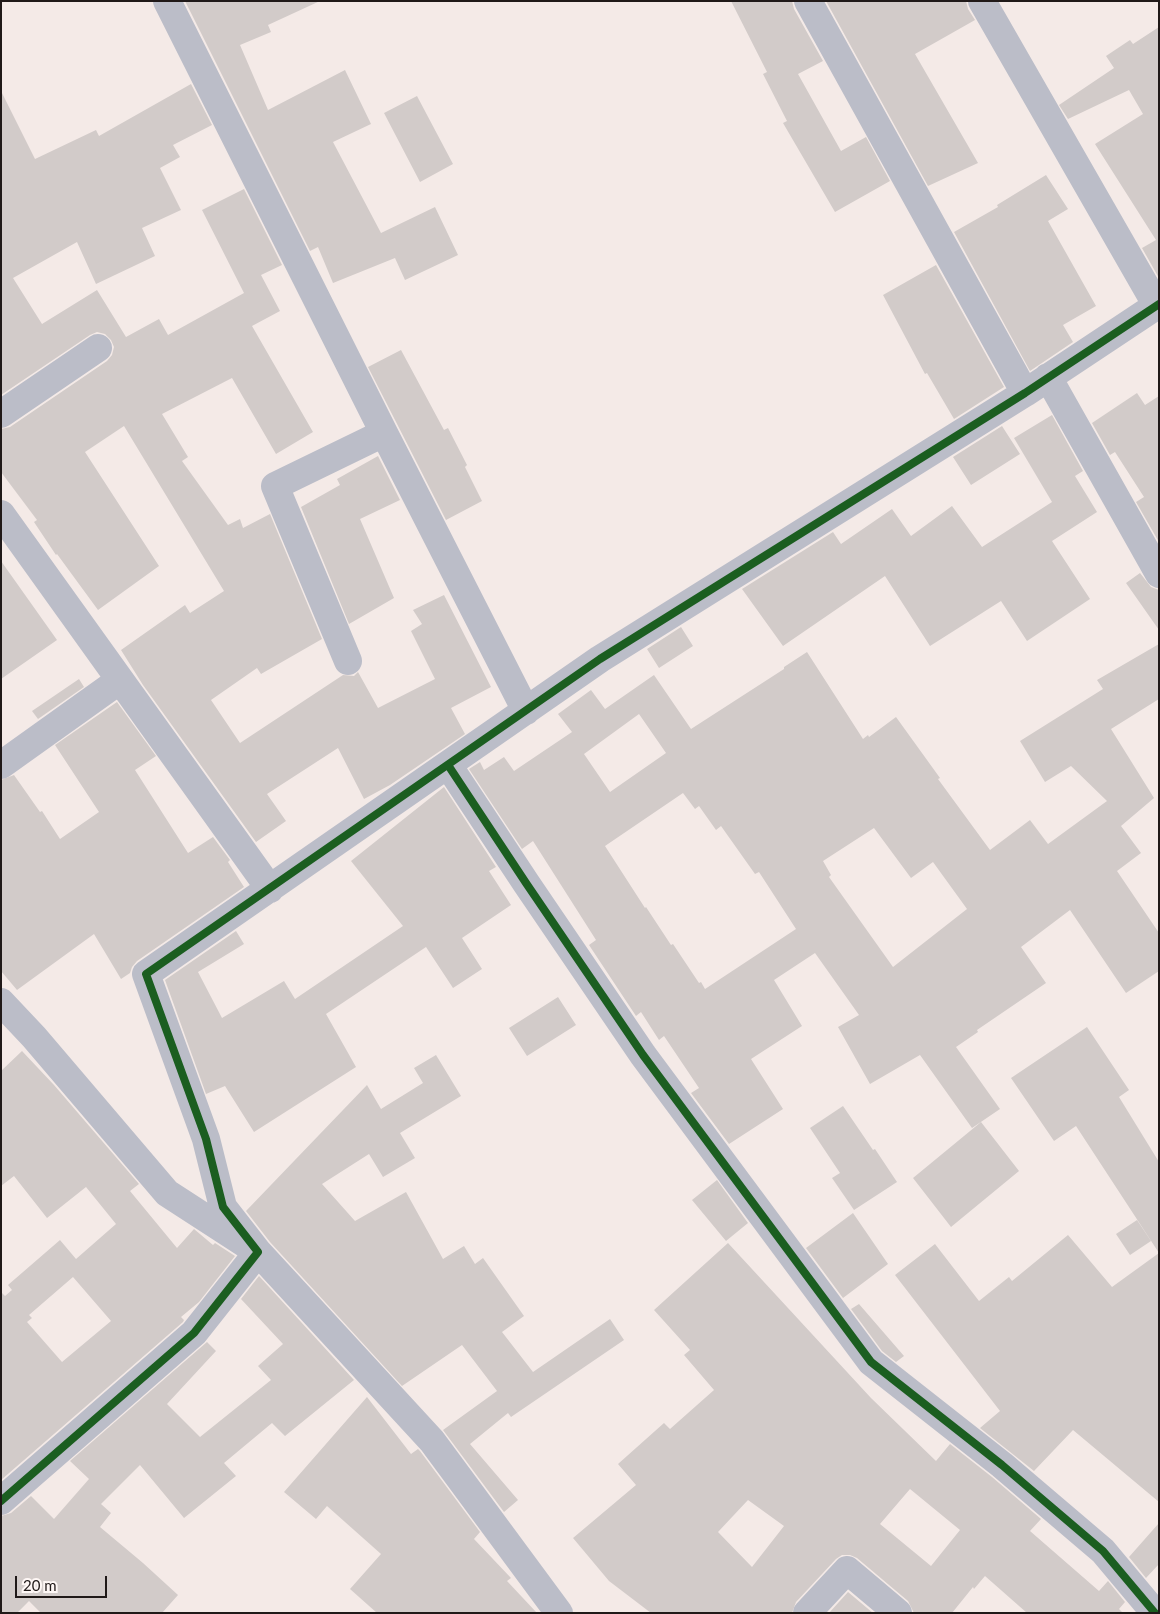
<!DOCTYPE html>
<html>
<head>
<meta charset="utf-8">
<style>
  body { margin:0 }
  #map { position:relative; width:1160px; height:1614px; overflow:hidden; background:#f4eae7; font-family:Lato,sans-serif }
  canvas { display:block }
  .frame { position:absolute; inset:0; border:2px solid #201918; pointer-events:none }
  .scale { position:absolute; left:15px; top:1576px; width:92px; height:22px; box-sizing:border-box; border:2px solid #201918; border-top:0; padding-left:6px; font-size:15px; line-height:18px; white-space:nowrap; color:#201918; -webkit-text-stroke:4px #fef7f5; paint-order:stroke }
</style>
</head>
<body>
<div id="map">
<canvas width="1160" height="1614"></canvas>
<div class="frame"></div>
<div class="scale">20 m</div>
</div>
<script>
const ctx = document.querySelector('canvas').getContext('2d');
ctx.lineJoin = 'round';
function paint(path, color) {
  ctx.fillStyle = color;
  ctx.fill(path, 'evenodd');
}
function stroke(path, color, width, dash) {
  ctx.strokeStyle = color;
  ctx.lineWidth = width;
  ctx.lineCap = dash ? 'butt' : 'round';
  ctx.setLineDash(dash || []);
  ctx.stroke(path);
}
const building = new Path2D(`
  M 185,1 L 320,1 L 268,25 L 271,32 L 240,45 L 268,110 L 345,70 L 371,124 L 333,142 L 381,233 L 435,207 L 458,255 L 405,280 L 395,258 L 333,283 L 318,247 L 310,251 Z
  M 731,1 L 792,1 L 794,9 L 823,61 L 798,74 L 841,151 L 866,137 L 890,181 L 835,212 L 783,123 L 787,121 L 763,74 L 767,72 Z
  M 826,1 L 966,1 L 968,9 L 975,20 L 915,54 L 978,163 L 928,186 Z
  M 1159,27 L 1159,278 L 1142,248 L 1156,240 L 1095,144 L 1143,114 L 1129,90 L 1068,119 L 1059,105 L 1114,68 L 1106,56 L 1130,40 L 1133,44 Z
  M 191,84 L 212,125 L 173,145 L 180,157 L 160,168 L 181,210 L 142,228 L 155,256 L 96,284 L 77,242 L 13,278 L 42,324 L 97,290 L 126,337 L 159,319 L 168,335 L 244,293 L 202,210 L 244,189 L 282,265 L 261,275 L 280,311 L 252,326 L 313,432 L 276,454 L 232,378 L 162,414 L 188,457 L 182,461 L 228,525 L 240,519 L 243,528 L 270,514 L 322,639 L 261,674 L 257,668 L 211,700 L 240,743 L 343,675 L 354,676 L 358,672 L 378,708 L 435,679 L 411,631 L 422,624 L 413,610 L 444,595 L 491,687 L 451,708 L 465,734 L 390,785 L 364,799 L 338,748 L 267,794 L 286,821 L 256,842 L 143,685 L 121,650 L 185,605 L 190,613 L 224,591 L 124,426 L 85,452 L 159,566 L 98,610 L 57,554 L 56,555 L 34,522 L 37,520 L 1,472 L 1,429 L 10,427 L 107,361 L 112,355 L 114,347 L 111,340 L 105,334 L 97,332 L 90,335 L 1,395 L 1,91 L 35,159 L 96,130 L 99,136 Z
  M 417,96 L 453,164 L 420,182 L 384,113 Z
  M 1046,175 L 1068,209 L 1048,221 L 1096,306 L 1063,325 L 1073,342 L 1030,371 L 954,232 L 998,207 L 997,205 Z
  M 936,265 L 1004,387 L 954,419 L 927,373 L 925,374 L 883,295 Z
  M 401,350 L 444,430 L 448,428 L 467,465 L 465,467 L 482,501 L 446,520 L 368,367 Z
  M 1137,393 L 1145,405 L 1159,396 L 1159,542 L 1136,502 L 1144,497 L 1115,452 L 1110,455 L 1092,423 Z
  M 1052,415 L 1083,471 L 1075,476 L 1097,512 L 1052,541 L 1090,599 L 1027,641 L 1001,601 L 930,646 L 885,576 L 783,646 L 742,589 L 833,532 L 841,544 L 892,509 L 911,536 L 952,506 L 982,547 L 1052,502 L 1014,438 Z
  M 1002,426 L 1020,454 L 971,485 L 953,457 Z
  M 378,456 L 400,500 L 360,519 L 394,598 L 349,624 L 301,507 L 340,485 L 337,479 Z
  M 1,561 L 57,640 L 1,679 Z
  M 1140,573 L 1151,587 L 1159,590 L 1159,630 L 1126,583 Z
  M 681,627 L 693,646 L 659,668 L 647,649 Z
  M 1159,644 L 1159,699 L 1111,729 L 1154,798 L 1121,826 L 1141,853 L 1117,871 L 1159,933 L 1159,971 L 1126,993 L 1070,910 L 1021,947 L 1046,983 L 977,1030 L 978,1032 L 956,1047 L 1000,1109 L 972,1128 L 920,1055 L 870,1084 L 838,1027 L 859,1015 L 815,953 L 774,980 L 802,1026 L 751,1059 L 783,1109 L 729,1144 L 691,1093 L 699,1088 L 664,1036 L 659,1040 L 641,1012 L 636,1016 L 589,945 L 596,940 L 533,841 L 522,849 L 469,769 L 480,762 L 484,770 L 504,757 L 514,771 L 572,732 L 558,714 L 591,690 L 605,709 L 654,675 L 691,729 L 784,669 L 784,667 L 807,652 L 863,739 L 868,735 L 869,737 L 896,717 L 940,778 L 938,779 L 990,850 L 1030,820 L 1048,844 L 1107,801 L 1071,766 L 1045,782 L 1020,741 L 1103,689 L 1097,680 ZM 639,714 L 666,753 L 610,792 L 584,754 ZM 683,793 L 695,809 L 699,806 L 716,830 L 721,826 L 755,874 L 759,872 L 796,929 L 705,989 L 701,982 L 699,983 L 673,944 L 671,945 L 646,907 L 645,908 L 605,846 ZM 874,828 L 911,878 L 933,862 L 967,909 L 893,967 L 829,877 L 831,875 L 823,861 Z
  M 79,679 L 84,687 L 38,719 L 32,711 Z
  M 117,702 L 156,756 L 135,770 L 188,853 L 213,837 L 230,860 L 228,862 L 244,887 L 137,961 L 132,967 L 130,973 L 121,979 L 94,934 L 17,990 L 1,971 L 1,780 L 14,775 L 40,812 L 42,811 L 60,839 L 99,812 L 55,745 Z
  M 444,787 L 496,867 L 489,871 L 511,905 L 462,938 L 482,969 L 453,988 L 426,947 L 326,1014 L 356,1067 L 254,1132 L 225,1086 L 206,1094 L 165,980 L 236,931 L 244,944 L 198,972 L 222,1018 L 284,981 L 295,999 L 403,926 L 351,861 Z
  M 558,997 L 576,1025 L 527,1056 L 509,1028 Z
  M 1087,1027 L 1129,1090 L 1119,1097 L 1159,1162 L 1159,1502 L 1073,1430 L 1034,1471 L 980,1428 L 1000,1411 L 895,1275 L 935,1244 L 979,1301 L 1009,1277 L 1012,1281 L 1068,1235 L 1112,1287 L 1159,1253 L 1076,1126 L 1054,1141 L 1011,1078 Z
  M 22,1051 L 54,1085 L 139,1184 L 130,1191 L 177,1248 L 194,1229 L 213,1245 L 215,1243 L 235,1256 L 199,1302 L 181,1317 L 184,1320 L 183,1322 L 1,1480 L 1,1292 L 5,1296 L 12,1290 L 8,1285 L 60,1240 L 76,1259 L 116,1224 L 86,1187 L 47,1218 L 14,1176 L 1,1186 L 1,1071 ZM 73,1277 L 111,1321 L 62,1362 L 27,1322 L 32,1318 L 29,1315 Z
  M 436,1055 L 461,1096 L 400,1133 L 415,1158 L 383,1177 L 369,1154 L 322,1184 L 355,1221 L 406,1192 L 443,1259 L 464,1246 L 475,1264 L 483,1258 L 524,1316 L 502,1332 L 533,1372 L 610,1319 L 624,1340 L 511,1417 L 508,1413 L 470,1444 L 518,1500 L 504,1512 L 443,1430 L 497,1391 L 462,1345 L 402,1386 L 270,1242 L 246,1211 L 367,1085 L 381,1109 L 423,1083 L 414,1068 Z
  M 843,1106 L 873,1150 L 875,1149 L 897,1182 L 854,1210 L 832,1178 L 840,1173 L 810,1128 Z
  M 981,1122 L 1019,1171 L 951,1227 L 913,1178 Z
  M 717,1180 L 748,1223 L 726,1241 L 692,1200 Z
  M 853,1213 L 888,1264 L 843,1298 L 806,1248 Z
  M 1137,1220 L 1151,1241 L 1130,1255 L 1116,1234 Z
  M 728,1243 L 871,1398 L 936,1461 L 950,1444 L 992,1477 L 1041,1519 L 1030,1531 L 1099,1591 L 1108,1581 L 1125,1602 L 1119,1609 L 1123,1613 L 1027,1613 L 985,1576 L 974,1589 L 973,1587 L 952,1613 L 914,1613 L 908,1601 L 857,1558 L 850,1555 L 842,1555 L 836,1559 L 796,1602 L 792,1613 L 651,1613 L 609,1581 L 573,1538 L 636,1485 L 618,1464 L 664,1423 L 670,1429 L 714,1390 L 684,1355 L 690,1350 L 654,1310 ZM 910,1489 L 960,1530 L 931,1566 L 880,1524 ZM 748,1500 L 784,1526 L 752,1567 L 718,1532 Z
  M 259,1276 L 354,1380 L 285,1436 L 272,1423 L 224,1463 L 236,1476 L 184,1518 L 140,1465 L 101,1504 L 111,1513 L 100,1527 L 143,1563 L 178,1595 L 162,1613 L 41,1613 L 29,1601 L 17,1613 L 1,1613 L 1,1516 L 11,1513 L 31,1496 L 54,1519 L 89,1479 L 70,1461 L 207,1342 L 216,1351 L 167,1404 L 200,1437 L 271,1380 L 258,1366 L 283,1344 L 241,1299 Z
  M 859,1304 L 904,1356 L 896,1362 L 882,1351 L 851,1309 Z
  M 367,1397 L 411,1454 L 418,1449 L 420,1451 L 480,1532 L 474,1539 L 511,1578 L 507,1581 L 537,1613 L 377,1613 L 350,1589 L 381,1554 L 327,1506 L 316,1519 L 284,1492 Z
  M 1159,1523 L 1159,1564 L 1146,1578 L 1129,1557 Z
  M 848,1592 L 873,1613 L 829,1613 Z`);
const street = new Path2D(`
  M 167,1 L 384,433 L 526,711
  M 808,1 L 1025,393
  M 982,1 L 1157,306
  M 1048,377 L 1159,574
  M 1,414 L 98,348
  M 1,514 L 270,889
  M 348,661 L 275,486 L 384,433
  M 1,765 L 120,680
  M 448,765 L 526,883 L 643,1055 L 871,1362 L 1002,1465 L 1103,1551 L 1155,1613
  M 1,1002 L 34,1037 L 167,1193 L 258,1252 L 432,1441 L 559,1613
  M 1,1501 L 194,1333 L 258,1252 L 223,1207 L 206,1139 L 146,974 L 600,659 L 1025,393 L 1159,304
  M 807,1613 L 847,1570 L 898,1613`);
const cycleway = new Path2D(`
  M 448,765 L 526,883 L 643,1055 L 871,1362 L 1002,1465 L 1103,1551 L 1155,1613
  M 1,1501 L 194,1333 L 258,1252 L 223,1207 L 206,1139 L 146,974 L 600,659 L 1025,393 L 1159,304`);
paint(building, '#d2cbc9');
stroke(street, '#bbbdc8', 28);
stroke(cycleway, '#1b5e20', 8);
</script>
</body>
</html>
